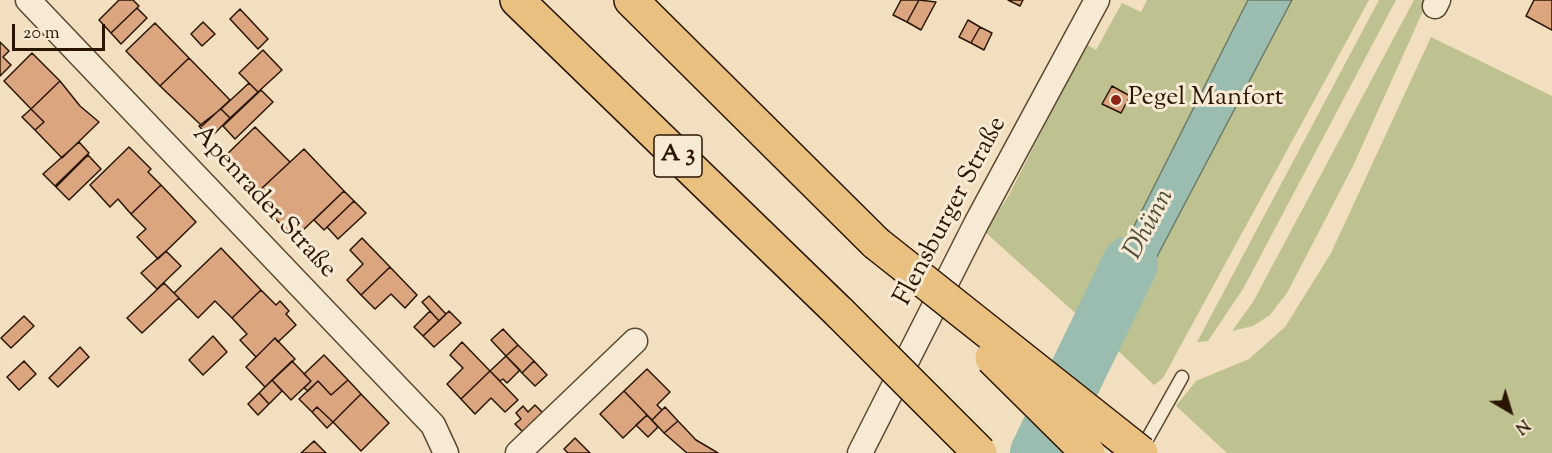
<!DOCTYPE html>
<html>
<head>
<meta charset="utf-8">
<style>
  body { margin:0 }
  #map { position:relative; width:1552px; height:453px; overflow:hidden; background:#f2dfbf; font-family:"Sorts Mill Goudy",serif }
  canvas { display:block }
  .north { position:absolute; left:1480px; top:381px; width:60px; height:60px; -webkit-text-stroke:4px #f7ead5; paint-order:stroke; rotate:142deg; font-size:16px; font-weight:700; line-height:24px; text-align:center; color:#2a1600 }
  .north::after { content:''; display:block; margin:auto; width:21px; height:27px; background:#2a1600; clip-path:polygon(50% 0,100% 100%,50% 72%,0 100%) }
  .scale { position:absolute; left:12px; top:24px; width:93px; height:27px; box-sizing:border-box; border:3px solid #2a1600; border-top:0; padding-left:8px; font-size:18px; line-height:21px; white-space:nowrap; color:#2a1600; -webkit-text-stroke:4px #f7ead5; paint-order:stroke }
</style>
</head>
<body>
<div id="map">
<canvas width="1552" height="453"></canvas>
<div class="north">N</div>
<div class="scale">20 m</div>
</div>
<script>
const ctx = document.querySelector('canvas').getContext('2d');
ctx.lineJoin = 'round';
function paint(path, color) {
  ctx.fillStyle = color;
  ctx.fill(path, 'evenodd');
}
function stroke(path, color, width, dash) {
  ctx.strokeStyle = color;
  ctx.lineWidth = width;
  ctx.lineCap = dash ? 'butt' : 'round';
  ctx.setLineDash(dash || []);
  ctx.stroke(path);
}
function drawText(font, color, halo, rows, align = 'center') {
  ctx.font = font + ' "Sorts Mill Goudy",serif';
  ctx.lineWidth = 6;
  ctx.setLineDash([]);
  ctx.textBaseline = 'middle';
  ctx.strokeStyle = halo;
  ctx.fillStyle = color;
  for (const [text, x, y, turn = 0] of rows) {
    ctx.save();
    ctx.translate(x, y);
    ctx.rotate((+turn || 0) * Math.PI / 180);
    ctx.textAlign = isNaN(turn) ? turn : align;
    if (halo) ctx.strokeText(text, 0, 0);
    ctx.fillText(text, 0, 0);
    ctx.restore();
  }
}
const green = new Path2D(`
  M 1147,0 L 1248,0 L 1124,246 L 1082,319 L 985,232 L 1009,195 L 1086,44 L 1096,50 L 1122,3 L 1141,12 Z
  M 1292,0 L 1369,0 L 1163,378 L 1154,385 L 1111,344 Z
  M 1379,0 L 1396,0 L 1243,289 L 1208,341 L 1197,342 Z
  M 1414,0 L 1428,0 L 1353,166 L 1287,293 L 1270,315 L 1253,326 L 1232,331 L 1253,302 Z
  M 1431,37 L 1552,96 L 1552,453 L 1227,453 L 1176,406 L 1196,381 L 1249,359 L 1285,327 L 1331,253 Z`);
const water = new Path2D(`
  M 1248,0 L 1292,0 L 1111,344 L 1082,319 L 1124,246 Z`);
const river = new Path2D(`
  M 1038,453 L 1130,264`);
const building = new Path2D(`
  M 119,0 L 133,0 L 139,6 L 111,33 L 99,20 Z
  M 901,0 L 919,0 L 907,22 L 893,15 Z
  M 919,0 L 936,2 L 921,30 L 907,22 Z
  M 1008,0 L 1023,0 L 1020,6 Z
  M 1534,0 L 1552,0 L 1552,30 L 1526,16 Z
  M 137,8 L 147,18 L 121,44 L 111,33 Z
  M 240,9 L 268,39 L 258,49 L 230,19 Z
  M 968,20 L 980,27 L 971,43 L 959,37 Z
  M 203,22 L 215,34 L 202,46 L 191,34 Z
  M 155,23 L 189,58 L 160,86 L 126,51 Z
  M 980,27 L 992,33 L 984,50 L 971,43 Z
  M 0,42 L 9,51 L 3,57 L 11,65 L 0,76 Z
  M 263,50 L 282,70 L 258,92 L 239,73 Z
  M 32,53 L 60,81 L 31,109 L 4,81 Z
  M 189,58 L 230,100 L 202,126 L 160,86 Z
  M 60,81 L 80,106 L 99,122 L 62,158 L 35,130 L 44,122 L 31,109 Z
  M 249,83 L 258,92 L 230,118 L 221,109 Z
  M 1112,86 L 1130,96 L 1121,113 L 1102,104 Z
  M 261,90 L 273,102 L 235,139 L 223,126 Z
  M 31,109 L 44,122 L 35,130 L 22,117 Z
  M 221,109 L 230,118 L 210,138 L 199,126 Z
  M 255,127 L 290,162 L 260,190 L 247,177 L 241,183 L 220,161 Z
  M 79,142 L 89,153 L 55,186 L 43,174 Z
  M 129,147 L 151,169 L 148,172 L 161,185 L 131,214 L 118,199 L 110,207 L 90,185 Z
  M 304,149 L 344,191 L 301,232 L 294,224 L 287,231 L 267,210 L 273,204 L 260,190 Z
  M 88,155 L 101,169 L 69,200 L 56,187 Z
  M 161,185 L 196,222 L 158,259 L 137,237 L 146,229 L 131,214 Z
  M 344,191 L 354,201 L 324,230 L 314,220 Z
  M 354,201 L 366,213 L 338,239 L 327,227 Z
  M 362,238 L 390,267 L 361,295 L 347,280 L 363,264 L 350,250 Z
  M 221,248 L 261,290 L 232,318 L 215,301 L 198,318 L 174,293 Z
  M 166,251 L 181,266 L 157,289 L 141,273 Z
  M 390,267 L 417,295 L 405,308 L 391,294 L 375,309 L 361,295 Z
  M 164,283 L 179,298 L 142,333 L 127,318 Z
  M 261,290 L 276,305 L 280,301 L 289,311 L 286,314 L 296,325 L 278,342 L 275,338 L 256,357 L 240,340 L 247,334 L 232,318 Z
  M 429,296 L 446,314 L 439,321 L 422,302 Z
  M 430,311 L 439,321 L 423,336 L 414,327 Z
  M 449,311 L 461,323 L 434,347 L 423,336 Z
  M 24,316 L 34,326 L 11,348 L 1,338 Z
  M 503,329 L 518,345 L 506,356 L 491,340 Z
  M 213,336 L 227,352 L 203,375 L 189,360 Z
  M 275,338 L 295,359 L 265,387 L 246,367 Z
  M 462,342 L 490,371 L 461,399 L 447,384 L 463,368 L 450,355 Z
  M 518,345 L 534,361 L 522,373 L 506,356 Z
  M 80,347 L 89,357 L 58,387 L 49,378 Z
  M 324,355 L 348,380 L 331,395 L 318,381 L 308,391 L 304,388 L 311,381 L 304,374 Z
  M 506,356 L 520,370 L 507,383 L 503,379 L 500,381 L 490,371 Z
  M 24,361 L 36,374 L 19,390 L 7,377 Z
  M 292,361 L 311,381 L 291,400 L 272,380 Z
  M 534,361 L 547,375 L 535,386 L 522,373 Z
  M 647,369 L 670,392 L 657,405 L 662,410 L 652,420 L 624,391 Z
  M 490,371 L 518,400 L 505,412 L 491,398 L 475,414 L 461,399 Z
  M 272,380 L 282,391 L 269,404 L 259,393 Z
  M 348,380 L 361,394 L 333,422 L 317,407 L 312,412 L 299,399 L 318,381 L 331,395 Z
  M 624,391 L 647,415 L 623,438 L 600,414 Z
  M 259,393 L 269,404 L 258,415 L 248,404 Z
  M 361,394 L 389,423 L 361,451 L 333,422 Z
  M 535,405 L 545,415 L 525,434 L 515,424 L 521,419 L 516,413 L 523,406 L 528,412 Z
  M 317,407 L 333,422 L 327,428 L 312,412 Z
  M 665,407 L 678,421 L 664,433 L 652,420 Z
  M 647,415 L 658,427 L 648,437 L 636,425 Z
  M 678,421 L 696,440 L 718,453 L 687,453 L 664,433 Z
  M 575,438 L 590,453 L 568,453 L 564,449 Z
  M 314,441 L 326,453 L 301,453 Z`);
const lane = new Path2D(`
  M 1140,452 L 1182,377`);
const street = new Path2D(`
  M 28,0 L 433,425 L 446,453
  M 1435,6 L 1438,0
  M 518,453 L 635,341
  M 860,453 L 977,222 L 1097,0`);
const highway = new Path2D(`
  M 517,0 L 840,313
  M 631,0 L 876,243`);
const highwayBridge = new Path2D(`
  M 876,243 L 1141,453
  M 840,313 L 980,453
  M 992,358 L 1088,453`);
const markers = [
  [1116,100,6,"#8f2418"]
];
const shields = [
  [678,156,48]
];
const shieldNames = [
  ["A 3",678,156]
];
const poiNames = [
  ["Pegel Manfort",1128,100]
];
const streetNames = [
  ["Apenrader Straße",263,203,47],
  ["Flensburger Straße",952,212,-62]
];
const waterNames = [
  ["Dhünn",1151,225,-62]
];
paint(green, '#bec190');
paint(water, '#9bbdaf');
stroke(water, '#6e7a69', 1.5);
stroke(river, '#9bbdaf', 56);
paint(building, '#daa57f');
stroke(building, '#2a1600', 1.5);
stroke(lane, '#5c4830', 15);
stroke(street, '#5c4830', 27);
stroke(highway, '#2a1600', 36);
stroke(lane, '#f7ead5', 12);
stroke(street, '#f7ead5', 24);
stroke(highway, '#e9c080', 33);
stroke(highwayBridge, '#2a1600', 36, []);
stroke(highwayBridge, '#e9c080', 33);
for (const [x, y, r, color] of markers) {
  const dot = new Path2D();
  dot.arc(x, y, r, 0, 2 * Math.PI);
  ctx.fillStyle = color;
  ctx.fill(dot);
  stroke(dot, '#f7ead5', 2);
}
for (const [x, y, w] of shields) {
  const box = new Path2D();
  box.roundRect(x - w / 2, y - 21, w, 42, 4.5);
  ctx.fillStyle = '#f7ead5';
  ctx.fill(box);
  stroke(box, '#2a1600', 1.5);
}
drawText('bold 24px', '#2a1600', null, shieldNames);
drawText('26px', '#2a1600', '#f7ead5', poiNames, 'left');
drawText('26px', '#2a1600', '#f7ead5', streetNames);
drawText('italic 27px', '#52503d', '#f7ead5', waterNames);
</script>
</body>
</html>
